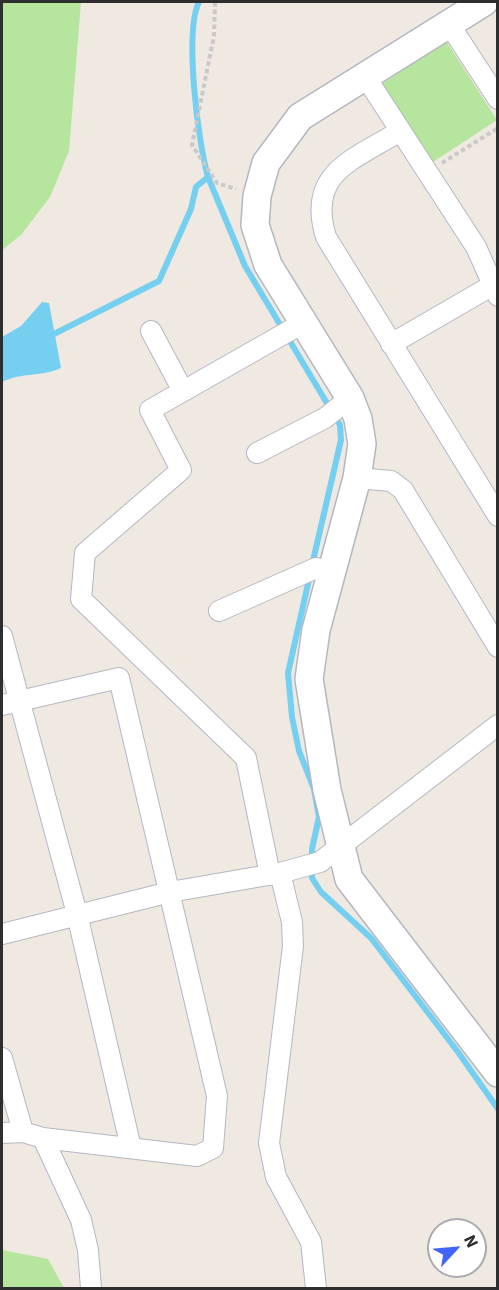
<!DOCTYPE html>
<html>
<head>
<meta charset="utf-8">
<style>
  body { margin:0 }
  #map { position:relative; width:499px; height:1290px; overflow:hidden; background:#efe9e1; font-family:"IBM Plex Sans",sans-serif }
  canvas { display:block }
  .frame { position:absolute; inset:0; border:3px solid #2e2e2e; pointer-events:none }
  .north { position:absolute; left:427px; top:1218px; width:60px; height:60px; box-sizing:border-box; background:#fff; border:2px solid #ababab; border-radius:50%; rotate:64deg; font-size:16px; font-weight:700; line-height:24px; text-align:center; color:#2e2e2e }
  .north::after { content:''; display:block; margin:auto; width:21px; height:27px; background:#4264fb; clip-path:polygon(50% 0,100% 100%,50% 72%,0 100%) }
</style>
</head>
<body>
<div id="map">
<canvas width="499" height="1290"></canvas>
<div class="frame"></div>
<div class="north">N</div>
</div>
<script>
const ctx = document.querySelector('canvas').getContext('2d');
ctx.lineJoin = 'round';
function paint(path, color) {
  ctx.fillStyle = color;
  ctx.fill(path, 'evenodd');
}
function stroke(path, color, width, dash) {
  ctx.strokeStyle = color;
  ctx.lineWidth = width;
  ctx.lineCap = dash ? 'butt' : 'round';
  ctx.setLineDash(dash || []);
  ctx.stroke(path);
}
const green = new Path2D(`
  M 2,2 L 81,2 L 69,151 L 50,197 L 21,235 L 2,250 Z
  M 446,41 L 497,120 L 430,164 L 379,86 Z
  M 2,1250 L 48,1259 L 64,1288 L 2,1288 Z`);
const water = new Path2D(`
  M 42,302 L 49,303 L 61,368 C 42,377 22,372 2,382 L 2,337 L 21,326 Z`);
const stream = new Path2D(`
  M 208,177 L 245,266 L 340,425 L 341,440 L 312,565
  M 48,337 L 159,281 L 191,209 L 196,187 L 208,177 C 198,142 184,32 199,2
  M 310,575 L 288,673 L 292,717 L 299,751 L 314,789 L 319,817 L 312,849 L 312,878 L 321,892 L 371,938 L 458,1052 L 498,1109`);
const path = new Path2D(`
  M 215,2 L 214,36 L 192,145 L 217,183 L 236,189
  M 442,163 L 498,128`);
const street = new Path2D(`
  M 449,24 L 498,99
  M 365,76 L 476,247 L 498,296
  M 400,131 C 354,160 306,172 326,237 L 498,516
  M 151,331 L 183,391
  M 391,344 L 493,285
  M 257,453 L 325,418 L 350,398
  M 357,478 L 391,481 L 403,490 L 498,647
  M 219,611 L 316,568 L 332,571
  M 2,636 L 77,914 L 131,1148
  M 2,705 L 119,678 L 217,1096 L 213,1148 L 197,1156 L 43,1138 L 23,1132 L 2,1133
  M 280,873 L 292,922 L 293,946 L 269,1143 L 276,1177 L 311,1242 L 316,1288
  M 270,875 L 246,758 L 81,599 L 85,553 L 181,470 L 150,410 L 303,323
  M 2,934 L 170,892 L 280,873 L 320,862 L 498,725
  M 2,1058 L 23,1132
  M 43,1138 L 81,1220 L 88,1250 L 91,1288`);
const secondary = new Path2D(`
  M 484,2 L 300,117 L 266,163 L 257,196 L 255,225 L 268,265 L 350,398 L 358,419 L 362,444 L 357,478 L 316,630 L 309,679 L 327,790 L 349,879 L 498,1073`);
paint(green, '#b6e59e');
paint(water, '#75cff0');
stroke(stream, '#75cff0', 6);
stroke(street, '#b4b7c1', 22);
stroke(secondary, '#b4b7c1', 30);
stroke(path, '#c9c9c9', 4, [4.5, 3]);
stroke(street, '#fff', 20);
stroke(secondary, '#fff', 27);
</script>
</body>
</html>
